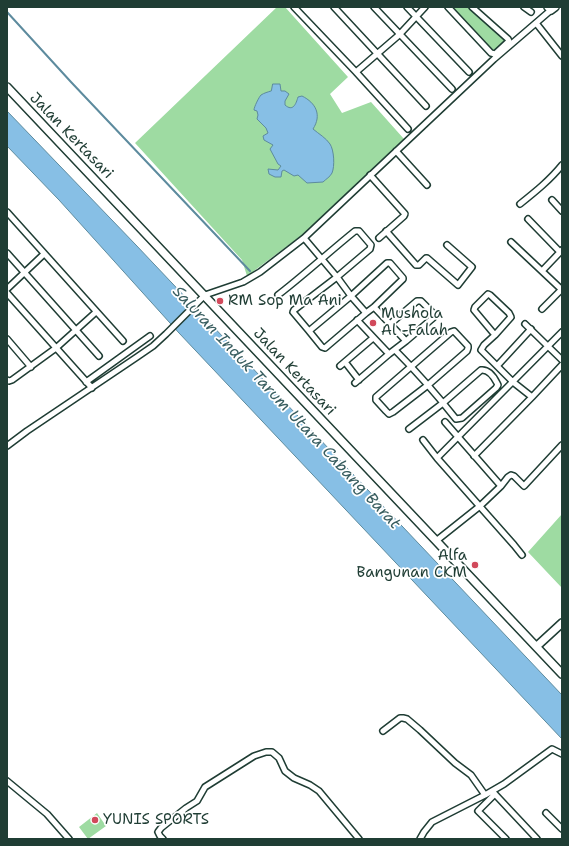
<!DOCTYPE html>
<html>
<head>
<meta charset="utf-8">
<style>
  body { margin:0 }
  #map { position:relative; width:569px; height:846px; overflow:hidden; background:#fff; font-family:"Shantell Sans",sans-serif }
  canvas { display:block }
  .frame { position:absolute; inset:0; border:8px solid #1f3d34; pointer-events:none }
</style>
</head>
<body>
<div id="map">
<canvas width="569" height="846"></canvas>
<div class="frame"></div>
</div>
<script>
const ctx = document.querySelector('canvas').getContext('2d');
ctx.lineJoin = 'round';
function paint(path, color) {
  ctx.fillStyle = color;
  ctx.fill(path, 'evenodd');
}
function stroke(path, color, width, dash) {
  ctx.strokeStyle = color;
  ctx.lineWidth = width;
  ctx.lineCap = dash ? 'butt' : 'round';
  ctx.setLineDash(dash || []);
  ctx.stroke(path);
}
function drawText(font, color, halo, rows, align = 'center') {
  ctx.font = font + ' "Shantell Sans",sans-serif';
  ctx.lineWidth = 3.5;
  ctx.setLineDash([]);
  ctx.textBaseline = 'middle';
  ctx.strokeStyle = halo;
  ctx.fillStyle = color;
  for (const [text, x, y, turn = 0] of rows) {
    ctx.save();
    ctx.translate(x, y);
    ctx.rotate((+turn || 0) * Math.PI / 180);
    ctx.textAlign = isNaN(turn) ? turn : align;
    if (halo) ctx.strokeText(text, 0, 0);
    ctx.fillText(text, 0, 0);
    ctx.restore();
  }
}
const green = new Path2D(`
  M 277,7 L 285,7 L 348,77 L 330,94 L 342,113 L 371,102 L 404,139 L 302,235 L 247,276 L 242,260 L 135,143 Z
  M 451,7 L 467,7 L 506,39 L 493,53 Z
  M 562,514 L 562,588 L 528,552 Z
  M 97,813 L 106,826 L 88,839 L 79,827 Z`);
const water = new Path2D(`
  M 273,84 L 280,84 L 281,91 L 285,91 L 289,94 L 285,101 L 285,105 C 293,112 296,104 298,97 L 302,96 C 316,103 322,115 313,129 C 319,134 326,138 330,144 C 334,150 335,166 332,173 C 330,177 326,179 323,182 L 307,183 L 298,175 L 294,176 L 284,170 L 282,171 L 281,177 L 275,177 L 269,174 L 268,169 L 278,170 L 281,166 L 278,164 L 270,149 L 273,145 L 264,140 L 263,136 L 268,133 L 266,128 L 257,119 L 258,115 L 257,111 L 254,110 C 254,107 259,97 261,95 C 264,93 268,92 271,91 Z
  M 7,111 L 136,245 L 562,695 L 562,739 L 179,333 L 59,200 L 7,146 Z`);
const stream = new Path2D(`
  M 7,12 L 71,82 L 250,271`);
const street = new Path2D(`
  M 294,7 L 356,72 L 408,129
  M 334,7 L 426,106
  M 374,7 L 452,89
  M 407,7 L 469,72
  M 448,7 L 491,53 L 495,54 L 509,41 L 508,39 L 472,7
  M 524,7 L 531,12
  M 536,23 L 562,56
  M 356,72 L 399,35 L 425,7
  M 396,151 L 427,185
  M 370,175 L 405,214 L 404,216 L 379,238
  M 552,200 L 562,211
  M 520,204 C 535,192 550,180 562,165
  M 7,212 L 123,341
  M 528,219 L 560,252
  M 386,231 L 416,265 L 419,265 L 426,258 L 427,258 L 458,285 L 472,267 L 447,245
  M 304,238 L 337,277 L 351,296 L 366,313 L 325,348 L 322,347 L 309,331
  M 511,242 L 562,290
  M 7,253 L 99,356
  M 542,271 L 562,250
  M 7,289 L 44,254
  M 7,293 L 92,388
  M 278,295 C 304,275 329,252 355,231 L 359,231 L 371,245 L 370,249 L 337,277 L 294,310 L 293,312 L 309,331 L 351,296 L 387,263 L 390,263 L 403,278 L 403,279 L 374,307 L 366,313
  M 542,309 L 562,289
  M 357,320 L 389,354 L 406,341 L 374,307
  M 390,324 L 417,301 L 421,301 L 434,314 L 433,318 L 406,341
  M 525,324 L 562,360
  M 454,331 L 468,346 L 468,348 L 467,351 L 428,385 L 393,412 L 389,414 L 386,411 L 376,400 L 376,397 L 451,332 Z
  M 495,335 L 474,310 L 475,307 L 488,294 L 490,295 L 509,313 L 511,317 L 495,335 L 484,345 L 481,350 L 513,382 L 532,397
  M 7,339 L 31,367
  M 395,350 C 417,372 437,395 456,419 L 462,418 L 496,388 L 498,385 L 497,383 C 494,377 489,369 481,370 L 443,403 L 409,429
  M 345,362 L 359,380
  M 340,366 L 373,338
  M 497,366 L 531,329
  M 7,380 L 9,381 L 12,380 L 56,348 L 96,312
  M 86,382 L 150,336
  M 355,383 L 389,354
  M 445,422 L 501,486
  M 423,440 L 437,458
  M 7,446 L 27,431 L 137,357 L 153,346 L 166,334 L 205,295 L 243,282 L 260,272 L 304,238 L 494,59 L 551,10
  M 474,456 L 532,397 L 562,365
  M 436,541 L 480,506 L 501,486 L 508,477 L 511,475 L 514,476 L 524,486 L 562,445
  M 522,555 L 514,545 L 437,458 L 562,332
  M 383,731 L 400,718 L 403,718 L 407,719 L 420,730 L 455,763 L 471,775 L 485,795
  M 7,781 L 47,814 L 69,839
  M 492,791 L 537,839
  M 495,794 L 478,811 L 506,839
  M 546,813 L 562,829
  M 163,839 L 160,836 L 158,832 L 161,828 L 186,808 L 197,801 L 205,787 L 254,756 L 266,752 L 272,752 L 279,758 L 285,771 L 294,778 L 310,785 L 319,791 L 359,839
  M 420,839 L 424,832 L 432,822 L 485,795 L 504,784 L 552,749 L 562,754`);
const secondary = new Path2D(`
  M 548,7 L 551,10 L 555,7
  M 7,87 L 562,674
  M 537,646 L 562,623`);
const markers = [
  [220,301,4,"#d1495b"],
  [373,323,4,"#d1495b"],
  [475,565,4,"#d1495b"],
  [95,820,4,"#d1495b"]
];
const streetNames = [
  ["Jalan Kertasari",71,136,46],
  ["Jalan Kertasari",294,372,47]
];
const poiNames = [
  ["RM Sop Ma Ani",228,301],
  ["Mushola",381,314],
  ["Al -Falah",381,331],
  ["Alfa",467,556,"right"],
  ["Bangunan CKM",467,573,"right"],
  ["YUNIS SPORTS",103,820]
];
const waterNames = [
  ["Saluran Induk Tarum Utara Cabang Barat",286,408,47]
];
paint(green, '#9edba2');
paint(water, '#87bfe5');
stroke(water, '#5d8b9e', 1);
stroke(stream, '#5d8b9e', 2);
stroke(street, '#1f3d34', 8);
stroke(secondary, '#1f3d34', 10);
stroke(street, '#fff', 5);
stroke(secondary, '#fff', 7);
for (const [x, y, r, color] of markers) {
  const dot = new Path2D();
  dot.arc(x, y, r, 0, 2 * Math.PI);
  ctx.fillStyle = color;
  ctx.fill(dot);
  stroke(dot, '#fff', 1.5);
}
drawText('15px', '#1f3d34', '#fff', streetNames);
drawText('15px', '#1f3d34', '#fff', poiNames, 'left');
drawText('italic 16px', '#395e60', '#fff', waterNames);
</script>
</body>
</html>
